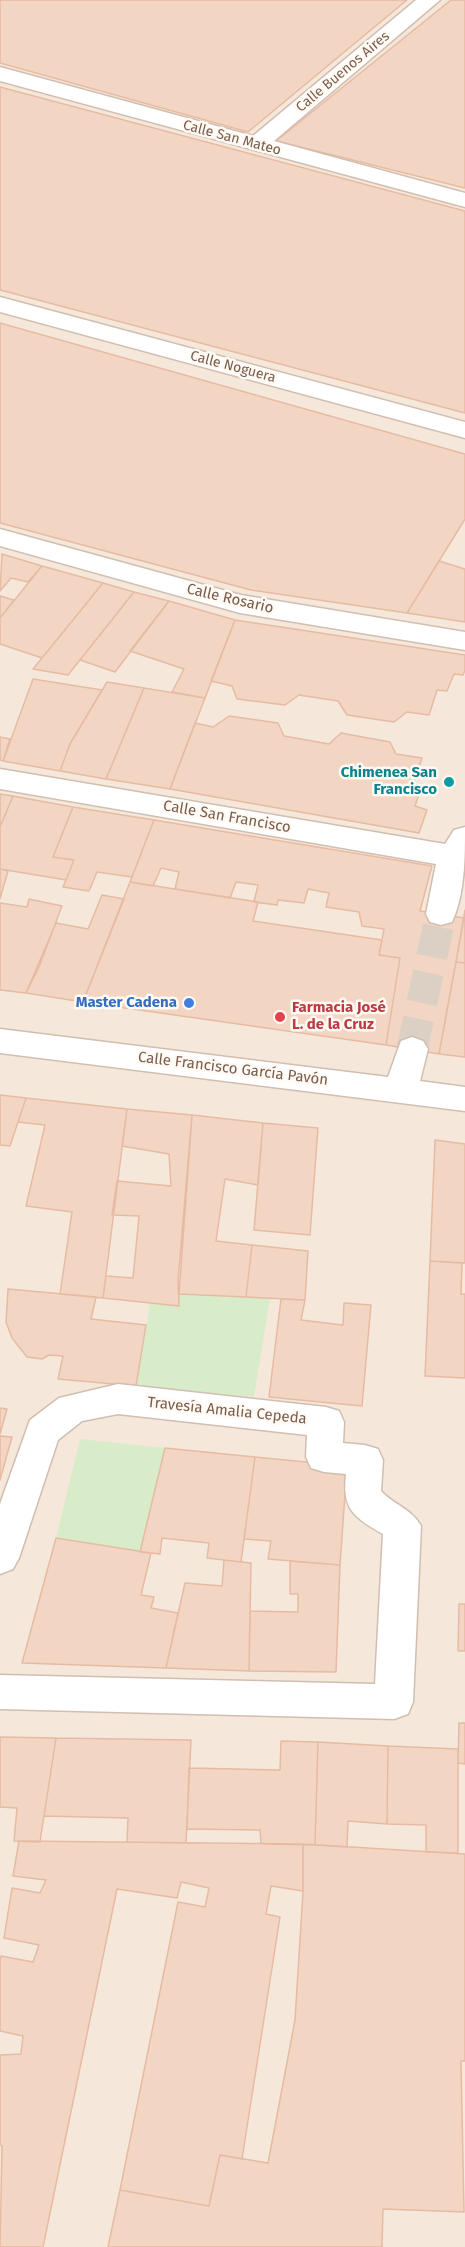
<!DOCTYPE html>
<html>
<head>
<meta charset="utf-8">
<style>
  body { margin:0 }
  canvas { display:block; background:#fdf6ec }
</style>
</head>
<body>
<canvas width="465" height="2247"></canvas>
<script>
const ctx = document.querySelector('canvas').getContext('2d');
ctx.lineJoin = 'round';
function paint(path, color) {
  ctx.fillStyle = color;
  ctx.fill(path, 'evenodd');
}
function stroke(path, color, width, dash) {
  ctx.strokeStyle = color;
  ctx.lineWidth = width;
  ctx.lineCap = dash ? 'butt' : 'round';
  ctx.setLineDash(dash || []);
  ctx.stroke(path);
}
function drawText(font, color, halo, rows, align = 'center') {
  ctx.font = font + ' "Fira Sans",sans-serif';
  ctx.lineWidth = 5;
  ctx.setLineDash([]);
  ctx.textBaseline = 'middle';
  ctx.strokeStyle = halo;
  ctx.fillStyle = color;
  for (const [text, x, y, turn = 0] of rows) {
    ctx.save();
    ctx.translate(x, y);
    ctx.rotate((+turn || 0) * Math.PI / 180);
    ctx.textAlign = isNaN(turn) ? turn : align;
    if (halo) ctx.strokeText(text, 0, 0);
    ctx.fillText(text, 0, 0);
    ctx.restore();
  }
}
const residential = new Path2D(`
  M 0,0 L 465,0 L 465,2247 L 0,2247 Z`);
const green = new Path2D(`
  M 179,1294 L 270,1298 L 254,1397 L 136,1386 L 150,1303 L 179,1306 Z
  M 80,1439 L 165,1448 L 140,1552 L 56,1538 Z`);
const building = new Path2D(`
  M 0,0 L 407,0 L 248,132 L 0,63 Z
  M 451,0 L 465,0 L 465,188 L 276,141 Z
  M 0,87 L 465,211 L 465,413 L 0,290 Z
  M 0,323 L 465,454 L 465,519 L 407,613 L 251,590 L 0,523 Z
  M 2,554 L 42,566 L 28,582 L 11,578 L 0,591 Z
  M 439,561 L 465,569 L 465,622 L 407,613 Z
  M 42,566 L 103,583 L 42,658 L 0,644 L 0,618 Z
  M 103,583 L 134,592 L 68,675 L 33,669 Z
  M 134,592 L 169,601 L 115,672 L 80,660 Z
  M 0,596 L 14,600 L 0,618 Z
  M 169,601 L 235,620 L 205,698 L 172,692 L 184,669 L 130,651 Z
  M 235,620 L 465,655 L 465,670 L 463,675 L 454,674 L 447,691 L 437,690 L 429,715 L 407,712 L 394,722 L 347,715 L 338,701 L 299,695 L 285,705 L 237,699 L 232,686 L 211,681 Z
  M 33,679 L 102,690 L 70,744 L 60,771 L 3,761 Z
  M 107,682 L 144,688 L 106,779 L 60,771 L 70,744 Z
  M 144,688 L 205,698 L 170,789 L 106,779 Z
  M 229,716 L 278,723 L 284,736 L 329,744 L 341,733 L 390,742 L 396,754 L 422,758 L 412,787 L 421,788 L 415,806 L 427,810 L 419,833 L 170,789 L 195,723 L 213,727 Z
  M 0,737 L 10,739 L 3,761 L 0,760 Z
  M 0,794 L 13,796 L 0,827 Z
  M 13,796 L 73,807 L 53,857 L 74,860 L 66,880 L 0,869 L 0,827 Z
  M 73,807 L 154,820 L 132,877 L 97,872 L 89,891 L 63,887 L 74,860 L 53,857 Z
  M 154,820 L 432,866 L 420,911 L 464,918 L 439,1054 L 386,1045 L 400,958 L 379,955 L 384,929 L 362,926 L 359,912 L 326,907 L 329,893 L 308,889 L 304,903 L 278,900 L 277,905 L 254,902 L 258,885 L 236,882 L 230,898 L 175,889 L 179,872 L 161,868 L 153,886 L 130,882 Z
  M 0,869 L 8,871 L 0,899 Z
  M 130,882 L 258,902 L 253,921 L 382,940 L 379,955 L 400,958 L 386,1045 L 83,1002 Z
  M 102,895 L 124,899 L 83,1002 L 26,993 L 56,923 L 88,929 Z
  M 29,899 L 62,906 L 39,967 L 26,993 L 0,990 L 0,903 L 27,907 Z
  M 465,910 L 465,963 L 456,962 Z
  M 456,962 L 465,963 L 465,1057 L 439,1054 Z
  M 0,1095 L 26,1098 L 10,1146 L 0,1145 Z
  M 26,1098 L 127,1109 L 103,1298 L 60,1294 L 72,1212 L 26,1206 L 45,1125 L 18,1122 Z
  M 127,1109 L 192,1115 L 178,1281 L 179,1306 L 103,1298 L 106,1276 L 133,1278 L 139,1216 L 112,1215 L 117,1181 L 171,1186 L 169,1154 L 122,1146 Z
  M 192,1115 L 263,1123 L 258,1185 L 225,1179 L 216,1241 L 252,1245 L 246,1297 L 179,1294 Z
  M 263,1123 L 318,1128 L 310,1235 L 254,1230 Z
  M 435,1140 L 465,1144 L 465,1263 L 430,1261 Z
  M 252,1245 L 308,1251 L 305,1300 L 246,1297 Z
  M 430,1261 L 462,1263 L 461,1294 L 465,1294 L 465,1378 L 425,1376 Z
  M 8,1289 L 96,1297 L 91,1319 L 146,1325 L 136,1386 L 58,1379 L 63,1356 L 49,1355 L 42,1359 L 27,1357 L 12,1338 L 6,1322 Z
  M 281,1299 L 305,1300 L 301,1320 L 343,1325 L 344,1303 L 371,1305 L 362,1406 L 269,1397 Z
  M 0,1408 L 7,1409 L 0,1434 Z
  M 0,1436 L 12,1437 L 0,1480 Z
  M 165,1448 L 255,1457 L 241,1562 L 207,1558 L 209,1543 L 162,1538 L 160,1554 L 140,1552 Z
  M 255,1457 L 347,1466 L 340,1565 L 268,1559 L 271,1541 L 244,1539 Z
  M 56,1538 L 151,1553 L 141,1595 L 154,1597 L 151,1608 L 178,1613 L 166,1668 L 22,1663 Z
  M 224,1560 L 251,1563 L 249,1671 L 166,1668 L 185,1583 L 222,1586 Z
  M 290,1561 L 340,1565 L 336,1672 L 249,1671 L 250,1611 L 298,1612 L 298,1594 L 290,1594 Z
  M 459,1604 L 465,1604 L 465,1651 L 458,1651 Z
  M 459,1723 L 465,1723 L 465,1764 L 458,1763 Z
  M 0,1737 L 56,1738 L 40,1842 L 14,1841 L 17,1808 L 0,1807 Z
  M 56,1738 L 191,1740 L 186,1843 L 127,1842 L 128,1818 L 44,1816 Z
  M 281,1741 L 318,1742 L 315,1845 L 261,1844 L 260,1830 L 187,1829 L 189,1768 L 280,1770 Z
  M 318,1742 L 388,1746 L 387,1824 L 348,1821 L 347,1847 L 315,1845 Z
  M 388,1746 L 458,1749 L 458,1853 L 426,1852 L 426,1825 L 387,1824 Z
  M 19,1841 L 303,1844 L 303,1891 L 271,1886 L 266,1914 L 280,1917 L 242,2159 L 220,2155 L 209,2206 L 120,2190 L 178,1902 L 205,1907 L 209,1888 L 181,1882 L 177,1898 L 117,1889 L 43,2247 L 0,2247 L 2,2146 L 0,2145 L 0,2055 L 21,2054 L 23,2036 L 0,2031 L 0,1962 L 1,1956 L 33,1962 L 39,1945 L 4,1938 L 12,1888 L 40,1893 L 46,1880 L 13,1876 Z
  M 303,1844 L 465,1854 L 465,2061 L 461,2061 L 464,2212 L 383,2209 L 382,2247 L 108,2247 L 120,2190 L 209,2206 L 220,2155 L 268,2163 L 295,2020 L 303,1891 Z`);
const minorTunnel = new Path2D(`
  M 412,1049 L 441,914`);
const minor = new Path2D(`
  M 416,0 L 440,0 L 274,141 L 465,193 L 465,207 L 0,81 L 0,67 L 253,136 Z
  M 0,297 L 465,422 L 465,438 L 0,312 Z
  M 0,529 L 241,595 L 465,632 L 465,650 L 240,613 L 0,546 Z
  M 0,769 L 445,844 L 454,830 L 465,827 C 465,857 465,895 452,922 L 441,925 L 430,922 L 426,914 L 436,864 L 0,789 Z
  M 0,1029 L 388,1077 L 401,1041 L 412,1037 L 423,1041 L 428,1049 L 420,1081 L 465,1087 L 465,1111 L 0,1053 Z
  M 118,1384 L 326,1407 L 339,1411 L 344,1422 L 343,1443 L 365,1445 L 378,1449 L 383,1460 L 381,1491 C 394,1505 412,1509 421,1526 L 413,1702 L 408,1714 L 394,1719 L 0,1709 L 0,1675 L 375,1684 L 383,1534 C 353,1517 342,1509 346,1474 L 324,1472 L 311,1468 L 306,1457 L 307,1435 L 118,1414 L 82,1421 L 58,1440 L 19,1558 L 13,1569 L 0,1574 L 0,1504 L 30,1420 L 59,1398 Z`);
const markers = [
  [449,782,6,"#0f9aa8"],
  [189,1003,6,"#3f7fe0"],
  [280,1017,6,"#e0444e"]
];
const farStreetnames = [
  ["Calle Buenos Aires",343,72,-40],
  ["Calle San Mateo",232,138,15],
  ["Calle Noguera",233,367,15]
];
const streetNames = [
  ["Calle Rosario",230,599,13],
  ["Calle San Francisco",227,817,10],
  ["Calle Francisco García Pavón",233,1069,7],
  ["Travesía Amalia Cepeda",227,1411,6]
];
const cultureNames = [
  ["Chimenea San",437,773],
  ["Francisco",437,790]
];
const shopNames = [
  ["Master Cadena",177,1003]
];
const healthNames = [
  ["Farmacia José",292,1008],
  ["L. de la Cruz",292,1025]
];
paint(residential, '#f5e8da');
paint(green, '#d8ecc9');
paint(building, '#f3d5c3');
stroke(building, '#e6bba3', 1.5);
stroke(minorTunnel, '#dcd0c4', 31, [31, 16]);
stroke(minor, '#d1beb0', 3);
paint(minor, '#fff');
for (const [x, y, r, color] of markers) {
  const dot = new Path2D();
  dot.arc(x, y, r, 0, 2 * Math.PI);
  ctx.fillStyle = color;
  ctx.fill(dot);
  stroke(dot, '#fffaf3', 2);
}
drawText('14px', '#7a5c4d', '#fffaf3', farStreetnames);
drawText('15px', '#7a5c4d', '#fffaf3', streetNames);
drawText('bold 15px', '#0d838f', '#fffaf3', cultureNames, 'right');
drawText('bold 15px', '#366cbe', '#fffaf3', shopNames, 'right');
drawText('bold 15px', '#be3a42', '#fffaf3', healthNames, 'left');
</script>
</body>
</html>
